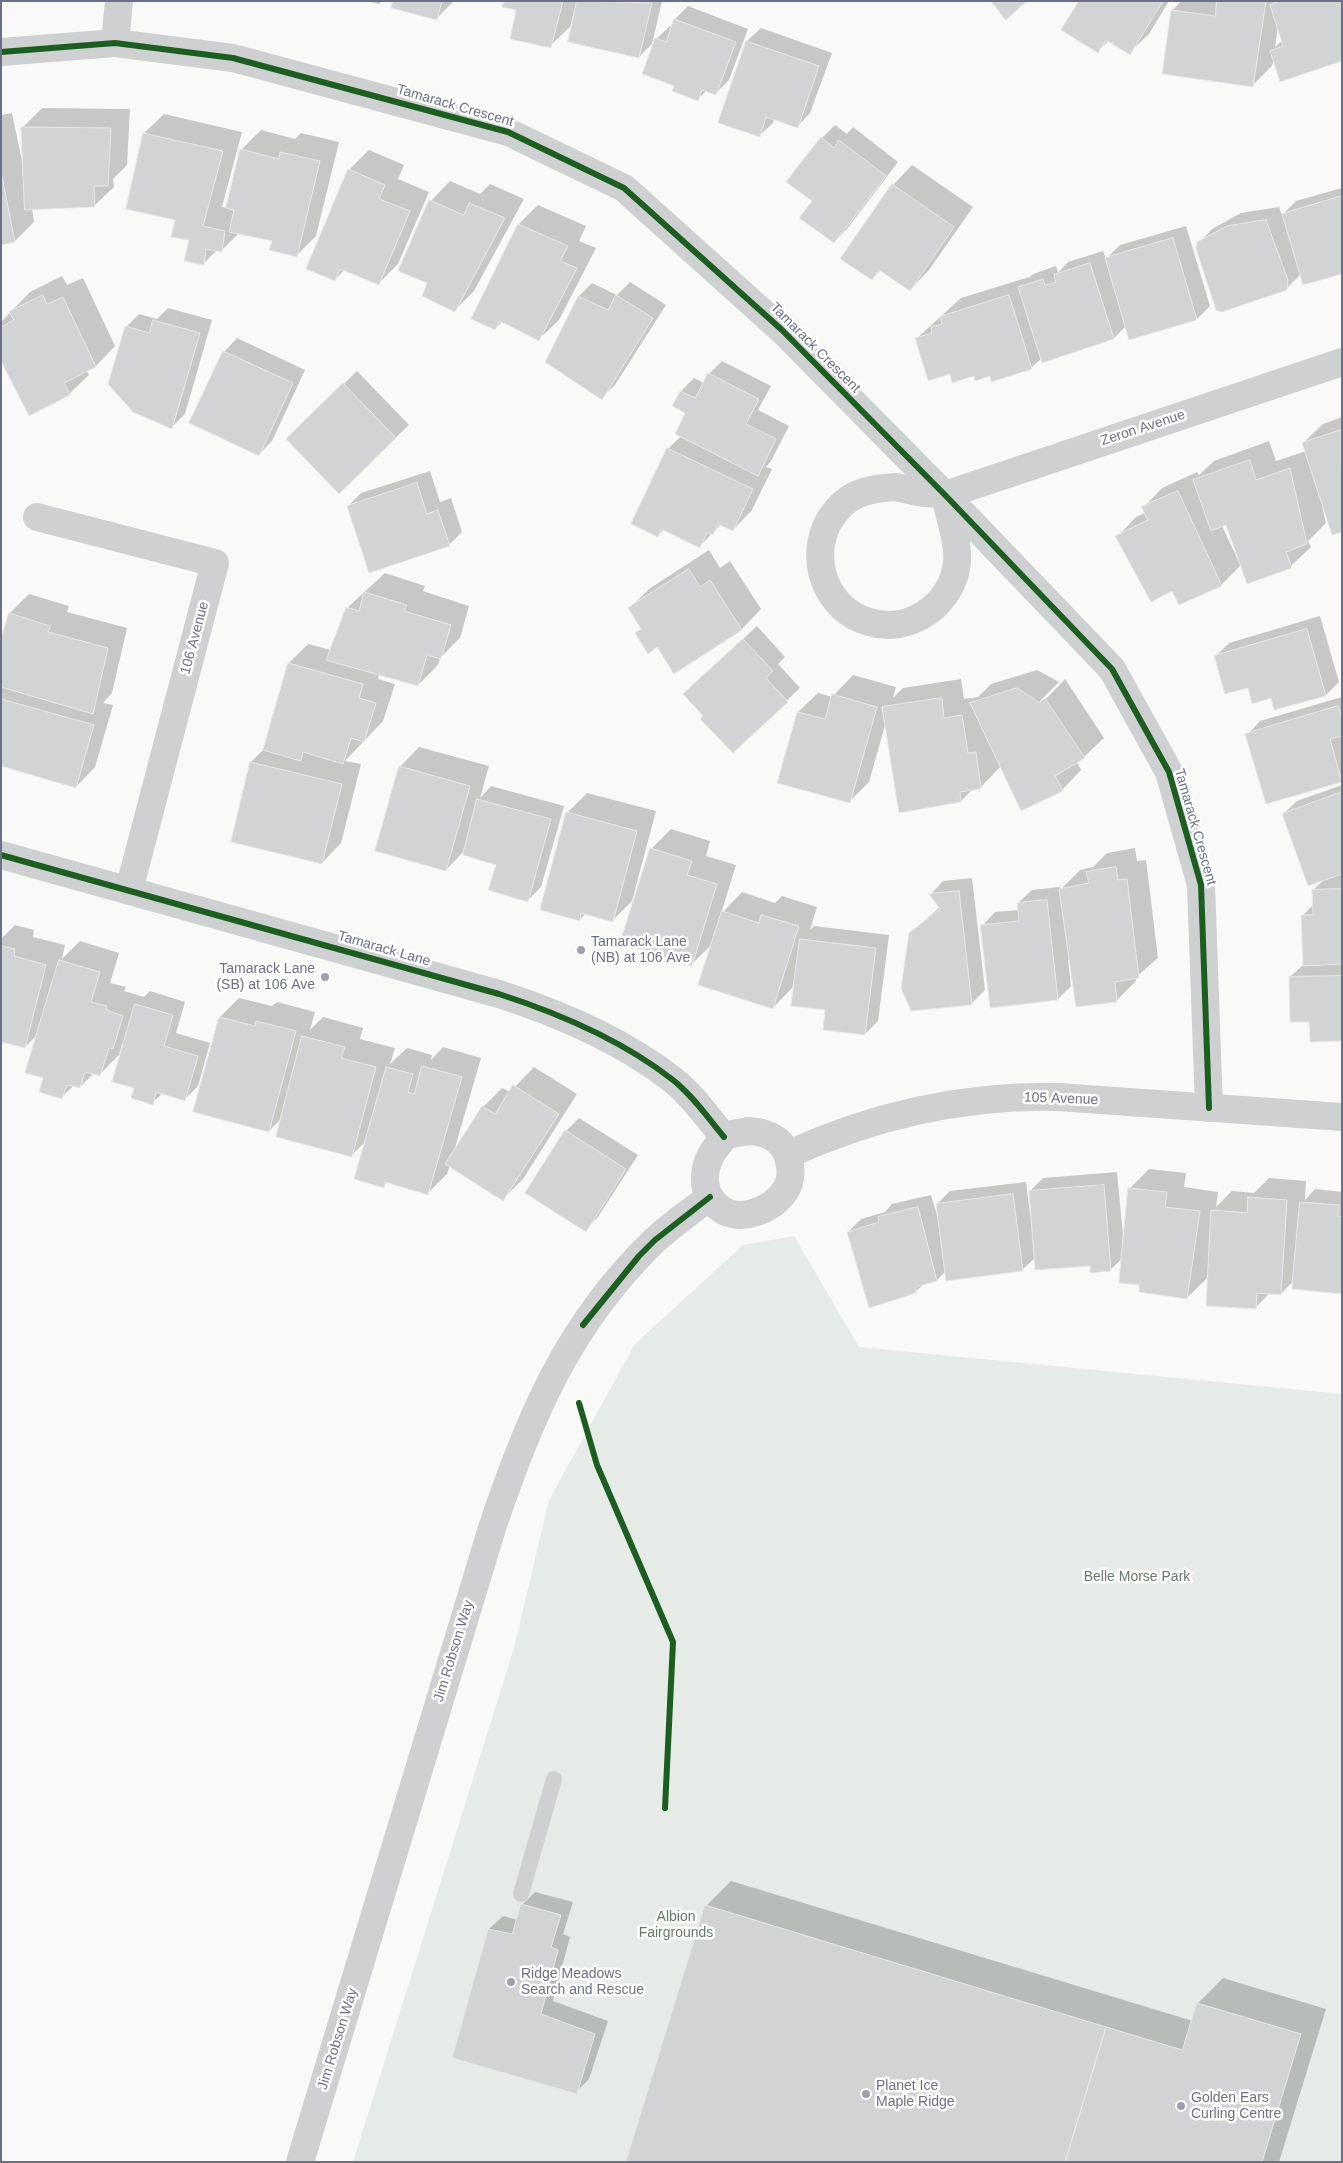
<!DOCTYPE html>
<html>
<head>
<meta charset="utf-8">
<style>
  body { margin:0 }
  #map { position:relative; width:1343px; height:2163px; overflow:hidden; background:#f9f9f8; font-family:Arial,sans-serif }
  canvas { display:block }
  .frame { position:absolute; inset:0; border:2px solid #6b7086; pointer-events:none }
</style>
</head>
<body>
<div id="map">
<canvas width="1343" height="2163"></canvas>
<div class="frame"></div>
</div>
<script>
const ctx = document.querySelector('canvas').getContext('2d');
ctx.lineJoin = 'round';
function paint(path, color) {
  ctx.fillStyle = color;
  ctx.fill(path, 'evenodd');
}
function stroke(path, color, width, dash) {
  ctx.strokeStyle = color;
  ctx.lineWidth = width;
  ctx.lineCap = dash ? 'butt' : 'round';
  ctx.setLineDash(dash || []);
  ctx.stroke(path);
}
function drawText(font, color, halo, rows, align = 'center') {
  ctx.font = font + ' Arial,sans-serif';
  ctx.lineWidth = 5;
  ctx.setLineDash([]);
  ctx.textBaseline = 'middle';
  ctx.strokeStyle = halo;
  ctx.fillStyle = color;
  for (const [text, x, y, turn = 0] of rows) {
    ctx.save();
    ctx.translate(x, y);
    ctx.rotate((+turn || 0) * Math.PI / 180);
    ctx.textAlign = isNaN(turn) ? turn : align;
    if (halo) ctx.strokeText(text, 0, 0);
    ctx.fillText(text, 0, 0);
    ctx.restore();
  }
}
const green = new Path2D(`
  M 794,1236 L 859,1347 L 1342,1394 L 1342,2162 L 353,2162 L 514,1648 L 549,1500 L 635,1344 L 743,1245 Z`);
const shadow = new Path2D(`
  M 367,1 L 382,1 L 379,4 Z
  M 394,1 L 454,1 L 437,18 Z
  M 505,1 L 662,1 L 652,44 L 639,57 L 574,12 L 570,27 L 550,46 L 518,9 Z
  M 1080,1 L 1169,1 L 1149,34 L 1129,53 L 1109,40 L 1098,51 Z
  M 1181,1 L 1342,1 L 1274,58 L 1272,66 L 1253,85 L 1172,11 ZM 1278,27 L 1283,40 L 1275,47 Z
  M 688,6 L 748,29 L 729,80 L 716,93 L 707,90 L 698,99 L 676,85 L 656,39 L 670,26 L 672,27 L 675,19 Z
  M 761,28 L 832,53 L 810,113 L 797,127 L 774,119 L 773,123 L 759,136 L 719,122 L 747,41 Z
  M 42,108 L 130,109 L 127,165 L 113,179 L 114,187 L 94,206 L 32,209 L 34,222 L 15,241 L 1,244 L 1,115 L 12,113 L 22,161 L 24,161 L 22,128 Z
  M 164,114 L 242,132 L 222,207 L 227,208 L 241,150 L 261,130 L 295,139 L 301,133 L 339,142 L 316,236 L 296,256 L 273,240 L 239,233 L 221,251 L 217,250 L 203,264 L 177,219 L 127,208 L 144,133 Z
  M 835,125 L 847,134 L 853,127 L 898,162 L 847,229 L 834,242 L 813,201 L 822,138 Z
  M 369,150 L 404,165 L 398,179 L 429,192 L 398,264 L 379,283 L 345,269 L 335,280 L 349,170 Z
  M 912,165 L 973,207 L 929,270 L 910,290 L 881,270 L 872,279 L 893,185 Z
  M 450,181 L 480,194 L 490,184 L 524,199 L 474,291 L 455,310 L 429,282 L 431,201 Z
  M 1342,188 L 1342,272 L 1301,274 L 1286,289 L 1199,243 L 1212,229 L 1241,213 L 1279,207 L 1282,215 L 1296,201 Z
  M 538,205 L 586,226 L 579,241 L 596,248 L 559,320 L 539,339 L 503,321 L 495,329 L 473,318 L 519,224 Z
  M 1186,226 L 1210,306 L 1197,319 L 1126,326 L 1114,338 L 1043,361 L 1042,358 L 1031,368 L 991,375 L 951,373 L 916,339 L 961,298 L 1029,277 L 1029,278 L 1033,274 L 1056,266 L 1058,273 L 1068,262 L 1103,251 L 1106,259 L 1120,245 Z
  M 62,276 L 67,285 L 83,278 L 115,346 L 96,366 L 86,370 L 89,375 L 69,394 L 1,358 L 1,322 L 30,292 Z
  M 630,282 L 666,305 L 615,385 L 601,398 L 579,296 L 592,283 L 617,295 Z
  M 168,308 L 212,320 L 185,414 L 172,427 L 126,327 L 139,314 L 157,319 Z
  M 237,338 L 305,370 L 272,441 L 259,454 L 224,352 Z
  M 722,361 L 771,386 L 758,410 L 789,426 L 771,461 L 766,467 L 772,469 L 752,510 L 733,530 L 721,524 L 700,546 L 664,529 L 658,536 L 668,449 L 681,436 L 687,412 L 674,406 L 681,391 L 694,378 L 704,383 L 709,374 Z
  M 357,371 L 409,425 L 339,492 L 288,439 Z
  M 1342,417 L 1342,531 L 1324,506 L 1322,506 L 1326,523 L 1308,541 L 1311,547 L 1291,566 L 1242,564 L 1221,585 L 1173,589 L 1117,537 L 1136,517 L 1145,513 L 1143,508 L 1162,488 L 1197,472 L 1199,475 L 1214,461 L 1269,441 L 1276,461 L 1306,451 L 1303,443 L 1323,424 ZM 1227,524 L 1240,560 L 1238,560 L 1222,526 Z
  M 430,471 L 440,502 L 451,498 L 462,532 L 449,545 L 348,506 L 361,493 Z
  M 709,550 L 720,568 L 730,561 L 761,609 L 742,629 L 675,672 L 657,646 L 636,634 L 642,628 L 629,609 L 649,589 Z
  M 385,573 L 425,586 L 423,591 L 469,606 L 460,638 L 440,658 L 438,665 L 418,685 L 379,674 L 378,679 L 395,684 L 383,721 L 345,761 L 361,764 L 341,843 L 322,863 L 232,841 L 251,762 L 264,749 L 289,663 L 308,644 L 331,650 L 347,608 Z
  M 29,594 L 69,606 L 67,612 L 127,628 L 112,693 L 103,703 L 113,705 L 95,767 L 76,787 L 1,765 L 1,637 L 3,637 L 10,613 Z
  M 1320,616 L 1339,682 L 1326,695 L 1275,708 L 1272,697 L 1249,686 L 1216,656 L 1229,643 Z
  M 757,626 L 785,657 L 778,664 L 800,688 L 733,751 L 705,716 L 698,681 Z
  M 1037,670 L 1059,682 L 1040,701 L 1042,703 L 1065,679 L 1104,738 L 1084,757 L 1077,762 L 1081,770 L 1062,790 L 1001,766 L 980,788 L 973,789 L 961,801 L 886,722 L 869,782 L 849,802 L 798,712 L 818,693 L 832,697 L 853,675 L 896,687 L 893,698 L 903,688 L 961,679 L 964,699 L 978,697 L 991,684 Z
  M 1342,697 L 1342,781 L 1267,803 L 1247,735 L 1260,721 Z
  M 419,747 L 489,766 L 480,798 L 491,786 L 564,806 L 541,887 L 528,900 L 498,864 L 465,850 L 446,870 L 400,767 Z
  M 1342,785 L 1342,1040 L 1311,1021 L 1290,977 L 1304,964 L 1302,916 L 1314,904 L 1313,890 L 1325,879 L 1283,814 L 1297,801 Z
  M 587,793 L 656,811 L 632,901 L 612,921 L 586,913 L 580,920 L 567,813 Z
  M 671,829 L 710,841 L 706,856 L 736,865 L 721,914 L 742,892 L 775,903 L 782,896 L 817,907 L 810,930 L 814,926 L 889,935 L 878,1021 L 865,1034 L 827,1009 L 794,981 L 792,988 L 773,1008 L 713,943 L 692,964 L 651,849 Z
  M 1135,848 L 1137,861 L 1146,860 L 1158,958 L 1136,977 L 1136,981 L 1117,1000 L 1077,1006 L 1070,959 L 1068,960 L 1071,986 L 1058,999 L 982,926 L 995,912 L 1019,910 L 1018,903 L 1032,890 L 1060,887 L 1060,890 L 1080,870 L 1093,867 L 1107,853 Z
  M 972,878 L 985,990 L 971,1004 L 910,933 L 940,907 L 931,894 L 943,881 Z
  M 15,925 L 34,930 L 33,937 L 65,945 L 62,959 L 80,941 L 119,953 L 110,983 L 126,987 L 124,991 L 144,997 L 150,991 L 185,1002 L 176,1033 L 210,1043 L 198,1086 L 184,1100 L 163,1093 L 152,1103 L 136,1088 L 125,1044 L 122,1044 L 119,1055 L 99,1075 L 94,1073 L 80,1087 L 74,1085 L 62,1097 L 45,1077 L 38,1034 L 25,1047 L 1,1041 L 1,939 Z
  M 239,998 L 272,1006 L 277,1002 L 315,1012 L 310,1030 L 323,1017 L 363,1028 L 360,1039 L 395,1048 L 390,1064 L 407,1048 L 432,1055 L 431,1060 L 443,1047 L 481,1058 L 454,1151 L 483,1107 L 502,1088 L 510,1092 L 534,1067 L 577,1094 L 523,1179 L 503,1199 L 450,1165 L 447,1174 L 428,1193 L 388,1182 L 383,1186 L 366,1141 L 352,1155 L 282,1118 L 269,1131 L 220,1017 Z
  M 579,1118 L 638,1155 L 598,1217 L 585,1230 L 566,1131 Z
  M 1149,1169 L 1186,1173 L 1184,1187 L 1218,1192 L 1216,1207 L 1232,1191 L 1254,1193 L 1269,1178 L 1306,1181 L 1305,1200 L 1315,1189 L 1342,1192 L 1342,1293 L 1294,1280 L 1281,1294 L 1270,1293 L 1256,1307 L 1209,1276 L 1187,1298 L 1141,1284 L 1123,1258 L 1110,1270 L 1091,1265 L 1036,1257 L 1022,1270 L 946,1271 L 937,1280 L 924,1284 L 915,1292 L 848,1232 L 861,1219 L 885,1212 L 892,1204 L 931,1195 L 937,1215 L 938,1215 L 937,1204 L 950,1191 L 1026,1182 L 1030,1214 L 1032,1214 L 1030,1191 L 1043,1178 L 1117,1172 L 1124,1245 L 1129,1189 Z
  M 731,1881 L 1193,2021 L 1198,2003 L 1223,1978 L 1326,2009 L 1279,2162 L 628,2162 L 706,1906 Z
  M 535,1892 L 573,1902 L 563,1934 L 570,1937 L 553,2001 L 608,2021 L 589,2079 L 576,2092 L 489,1929 L 503,1916 L 518,1920 L 522,1905 Z`);
const building = new Path2D(`
  M 393,1 L 442,1 L 437,20 L 391,8 Z
  M 504,1 L 563,1 L 551,48 L 510,39 L 516,10 L 502,7 Z
  M 577,1 L 652,3 L 639,58 L 568,42 Z
  M 991,1 L 1027,1 L 1006,20 Z
  M 1079,1 L 1163,1 L 1130,55 L 1106,40 L 1098,53 L 1061,30 Z
  M 1217,1 L 1266,1 L 1253,87 L 1162,74 L 1171,10 L 1215,16 Z
  M 1280,1 L 1342,1 L 1342,61 L 1280,82 L 1270,51 L 1283,46 L 1270,5 Z
  M 674,19 L 736,42 L 716,95 L 702,90 L 698,101 L 672,91 L 674,86 L 642,74 L 655,38 L 666,42 Z
  M 746,41 L 819,66 L 798,128 L 766,117 L 760,137 L 718,123 Z
  M 21,127 L 111,128 L 108,186 L 94,186 L 95,207 L 25,210 Z
  M 143,133 L 223,151 L 203,226 L 225,231 L 222,252 L 206,249 L 204,265 L 184,261 L 189,240 L 171,237 L 175,220 L 126,209 Z
  M 821,137 L 834,148 L 839,140 L 886,176 L 834,243 L 799,218 L 812,201 L 786,182 Z
  M 240,149 L 279,159 L 280,152 L 320,161 L 297,257 L 269,250 L 272,241 L 229,232 L 234,210 L 226,208 Z
  M 348,169 L 385,185 L 379,199 L 410,211 L 379,285 L 340,269 L 335,281 L 306,269 Z
  M 1,172 L 15,242 L 1,245 Z
  M 892,184 L 954,227 L 910,291 L 879,270 L 872,280 L 840,259 Z
  M 1342,196 L 1342,274 L 1303,285 L 1282,214 Z
  M 429,200 L 464,215 L 469,203 L 505,218 L 455,312 L 422,296 L 427,283 L 398,271 Z
  M 1266,220 L 1288,280 L 1287,290 L 1222,312 L 1216,310 L 1196,249 L 1197,242 L 1227,226 Z
  M 518,224 L 568,246 L 560,261 L 577,268 L 539,341 L 500,321 L 495,330 L 471,319 Z
  M 1173,238 L 1197,320 L 1129,340 L 1105,258 Z
  M 1090,263 L 1114,339 L 1042,363 L 1018,287 L 1043,279 L 1045,285 L 1056,282 L 1054,275 Z
  M 43,295 L 47,304 L 63,297 L 96,367 L 64,383 L 70,395 L 29,416 L 1,361 L 1,327 L 14,320 L 9,312 Z
  M 616,295 L 653,318 L 602,400 L 545,362 L 578,296 L 608,310 Z
  M 1009,295 L 1032,369 L 991,382 L 990,376 L 975,381 L 974,376 L 952,383 L 950,374 L 928,381 L 915,338 L 932,333 L 931,327 L 942,324 L 940,317 Z
  M 153,320 L 200,333 L 172,429 L 133,412 L 108,384 L 125,326 L 149,333 Z
  M 223,351 L 293,383 L 259,456 L 189,423 Z
  M 708,373 L 759,399 L 746,424 L 776,439 L 758,476 L 675,434 L 685,413 L 672,406 L 680,391 L 695,398 Z
  M 343,383 L 396,438 L 339,494 L 286,439 Z
  M 1341,430 L 1342,532 L 1332,535 L 1302,443 Z
  M 667,448 L 753,489 L 733,531 L 718,524 L 713,535 L 707,532 L 700,548 L 661,529 L 658,537 L 631,524 Z
  M 1250,460 L 1256,480 L 1290,468 L 1307,544 L 1286,552 L 1292,568 L 1247,584 L 1226,525 L 1211,531 L 1193,480 Z
  M 417,483 L 427,514 L 438,510 L 450,546 L 369,573 L 347,506 Z
  M 1178,491 L 1222,586 L 1179,605 L 1172,591 L 1151,602 L 1115,536 L 1148,520 L 1141,507 Z
  M 689,569 L 700,587 L 710,580 L 742,630 L 674,674 L 657,647 L 648,654 L 635,633 L 641,629 L 628,608 Z
  M 364,592 L 407,605 L 404,611 L 451,625 L 441,659 L 427,655 L 418,686 L 326,660 L 346,607 L 359,611 Z
  M 9,613 L 50,626 L 48,632 L 108,648 L 93,714 L 1,687 L 1,638 Z
  M 1307,629 L 1326,696 L 1274,710 L 1271,698 L 1252,704 L 1248,688 L 1225,694 L 1214,656 Z
  M 743,639 L 773,671 L 766,678 L 788,702 L 733,753 L 700,719 L 703,716 L 683,694 Z
  M 288,663 L 363,684 L 359,698 L 376,703 L 364,742 L 351,738 L 343,764 L 303,752 L 301,761 L 263,750 Z
  M 1017,688 L 1040,703 L 1045,698 L 1085,758 L 1055,776 L 1063,791 L 1021,811 L 970,703 Z
  M 832,694 L 877,707 L 850,803 L 777,783 L 797,712 L 825,719 Z
  M 942,698 L 944,718 L 962,715 L 968,753 L 976,752 L 981,789 L 960,792 L 961,802 L 899,813 L 882,707 Z
  M 1,699 L 94,725 L 76,788 L 1,766 Z
  M 1338,706 L 1342,718 L 1342,736 L 1330,739 L 1342,782 L 1266,804 L 1245,734 Z
  M 250,762 L 342,784 L 322,864 L 231,842 Z
  M 399,766 L 470,786 L 446,871 L 375,851 Z
  M 1342,792 L 1342,874 L 1308,886 L 1282,814 Z
  M 477,799 L 551,819 L 528,902 L 488,890 L 496,865 L 463,855 Z
  M 566,812 L 637,831 L 613,922 L 581,913 L 580,921 L 540,910 Z
  M 650,848 L 692,861 L 687,875 L 717,884 L 692,966 L 620,943 Z
  M 1116,867 L 1118,880 L 1127,879 L 1139,978 L 1115,982 L 1117,1002 L 1076,1007 L 1059,889 L 1089,883 L 1086,872 Z
  M 1342,889 L 1342,964 L 1303,966 L 1301,915 L 1313,915 L 1312,890 Z
  M 959,891 L 972,1005 L 911,1011 L 901,988 L 909,933 L 940,909 L 929,894 Z
  M 1047,900 L 1058,1000 L 990,1008 L 980,925 L 1019,921 L 1017,903 Z
  M 722,911 L 759,923 L 761,915 L 799,926 L 773,1009 L 698,985 Z
  M 800,939 L 876,948 L 865,1035 L 823,1030 L 825,1010 L 791,1006 Z
  M 1,946 L 15,949 L 14,956 L 46,965 L 25,1048 L 1,1042 Z
  M 59,960 L 100,972 L 91,1002 L 107,1006 L 106,1010 L 123,1016 L 113,1049 L 109,1048 L 100,1076 L 85,1072 L 80,1088 L 67,1085 L 62,1099 L 39,1092 L 43,1078 L 25,1073 Z
  M 1342,976 L 1342,1041 L 1310,1042 L 1309,1022 L 1290,1022 L 1289,977 Z
  M 135,1004 L 173,1015 L 164,1046 L 198,1056 L 185,1101 L 156,1092 L 153,1105 L 131,1098 L 134,1088 L 112,1082 Z
  M 219,1017 L 255,1026 L 256,1021 L 296,1031 L 269,1132 L 193,1112 Z
  M 302,1036 L 345,1047 L 341,1058 L 376,1067 L 352,1157 L 276,1137 Z
  M 422,1066 L 462,1077 L 428,1195 L 385,1182 L 384,1188 L 354,1179 L 386,1067 L 413,1074 L 408,1092 L 414,1094 Z
  M 513,1085 L 559,1114 L 503,1201 L 445,1164 L 482,1106 L 495,1114 Z
  M 565,1130 L 626,1169 L 586,1232 L 525,1193 Z
  M 1104,1185 L 1111,1271 L 1090,1273 L 1090,1266 L 1035,1270 L 1029,1191 Z
  M 1128,1188 L 1167,1192 L 1165,1207 L 1200,1211 L 1187,1299 L 1139,1292 L 1139,1285 L 1119,1283 Z
  M 1013,1194 L 1023,1271 L 946,1281 L 936,1204 Z
  M 1248,1197 L 1287,1200 L 1281,1295 L 1257,1293 L 1256,1309 L 1206,1306 L 1211,1210 L 1247,1213 Z
  M 1300,1202 L 1339,1205 L 1338,1216 L 1342,1217 L 1342,1294 L 1292,1289 Z
  M 918,1207 L 937,1281 L 915,1287 L 916,1293 L 869,1308 L 847,1232 L 879,1222 L 878,1217 Z
  M 521,1904 L 561,1915 L 551,1947 L 558,1950 L 541,2014 L 595,2034 L 577,2094 L 452,2058 L 488,1929 L 512,1934 Z
  M 705,1905 L 1106,2027 L 1065,2162 L 626,2162 Z
  M 1197,2003 L 1301,2034 L 1262,2162 L 1065,2162 L 1106,2027 L 1182,2050 Z`);
const service = new Path2D(`
  M 521,1894 L 554,1779`);
const minor = new Path2D(`
  M 115,43 L 119,1
  M 1,52 L 115,43 L 233,58 L 508,132 L 624,188 L 782,330 L 945,495 L 1112,669 L 1169,772 L 1201,885 L 1209,1108
  M 896,487 L 918,492 L 945,495 C 949,517 961,547 956,569 C 948,607 908,634 869,622 C 826,610 808,559 829,521 C 845,494 867,488 896,487 Z
  M 945,495 L 1342,362
  M 37,517 L 215,563 L 129,890`);
const tertiary = new Path2D(`
  M 1,855 L 499,994 C 561,1014 622,1040 673,1080 C 693,1096 708,1118 724,1137
  M 748,1131 C 771,1132 787,1142 790,1166 C 791,1174 790,1184 785,1191 C 772,1210 740,1223 721,1209 C 698,1193 702,1164 718,1145 C 720,1142 723,1138 726,1136 C 732,1133 741,1133 748,1131 Z
  M 789,1154 C 873,1116 965,1095 1058,1097 L 1342,1117
  M 300,2162 L 492,1528 C 529,1418 568,1324 654,1241 C 671,1225 691,1211 710,1197`);
const cycleway = new Path2D(`
  M 1,52 L 115,43 L 233,58 L 508,132 L 624,188 L 782,330 L 945,495 L 1112,669 L 1169,772 L 1201,885 L 1209,1108
  M 1,855 L 499,994 C 561,1014 622,1040 673,1080 C 693,1096 708,1118 724,1137
  M 583,1325 L 639,1256 L 655,1240 L 710,1197
  M 579,1403 L 597,1465 L 673,1642 L 665,1808`);
const markers = [
  [581,950,5,"#9da0ae"],
  [325,977,5,"#9da0ae"],
  [511,1982,5,"#9da0ae"],
  [866,2094,5,"#9da0ae"],
  [1181,2106,5,"#9da0ae"]
];
const streetNames = [
  ["Tamarack Crescent",455,106,16],
  ["Tamarack Crescent",815,348,45],
  ["Zeron Avenue",1143,428,-18],
  ["106 Avenue",195,638,-75],
  ["Tamarack Crescent",1195,827,74],
  ["Tamarack Lane",384,949,16],
  ["105 Avenue",1061,1099,2],
  ["Jim Robson Way",454,1651,-73],
  ["Jim Robson Way",338,2039,-73]
];
const poiNames = [
  ["Tamarack Lane",591,942],
  ["(NB) at 106 Ave",591,958],
  ["Tamarack Lane",315,969,"right"],
  ["(SB) at 106 Ave",315,985,"right"],
  ["Ridge Meadows",521,1974],
  ["Search and Rescue",521,1990],
  ["Planet Ice",876,2086],
  ["Maple Ridge",876,2102],
  ["Golden Ears",1191,2098],
  ["Curling Centre",1191,2114]
];
const parkNames = [
  ["Belle Morse Park",1137,1577],
  ["Albion",676,1917],
  ["Fairgrounds",676,1933]
];
paint(green, '#e7ebe7');
paint(shadow, '#0003');
paint(building, '#d2d3d4');
stroke(building, '#e8e8e8', 1);
stroke(service, '#cfd0d2', 16);
stroke(minor, '#cfd0d2', 28);
stroke(tertiary, '#cfd0d2', 28);
stroke(cycleway, '#1b5e20', 6);
for (const [x, y, r, color] of markers) {
  const dot = new Path2D();
  dot.arc(x, y, r, 0, 2 * Math.PI);
  ctx.fillStyle = color;
  ctx.fill(dot);
  stroke(dot, '#fff', 2);
}
drawText('14px', '#6b7086', '#fff', streetNames);
drawText('14px', '#6b7086', '#fff', poiNames, 'left');
drawText('14px', '#657967', '#fff', parkNames);
</script>
</body>
</html>
